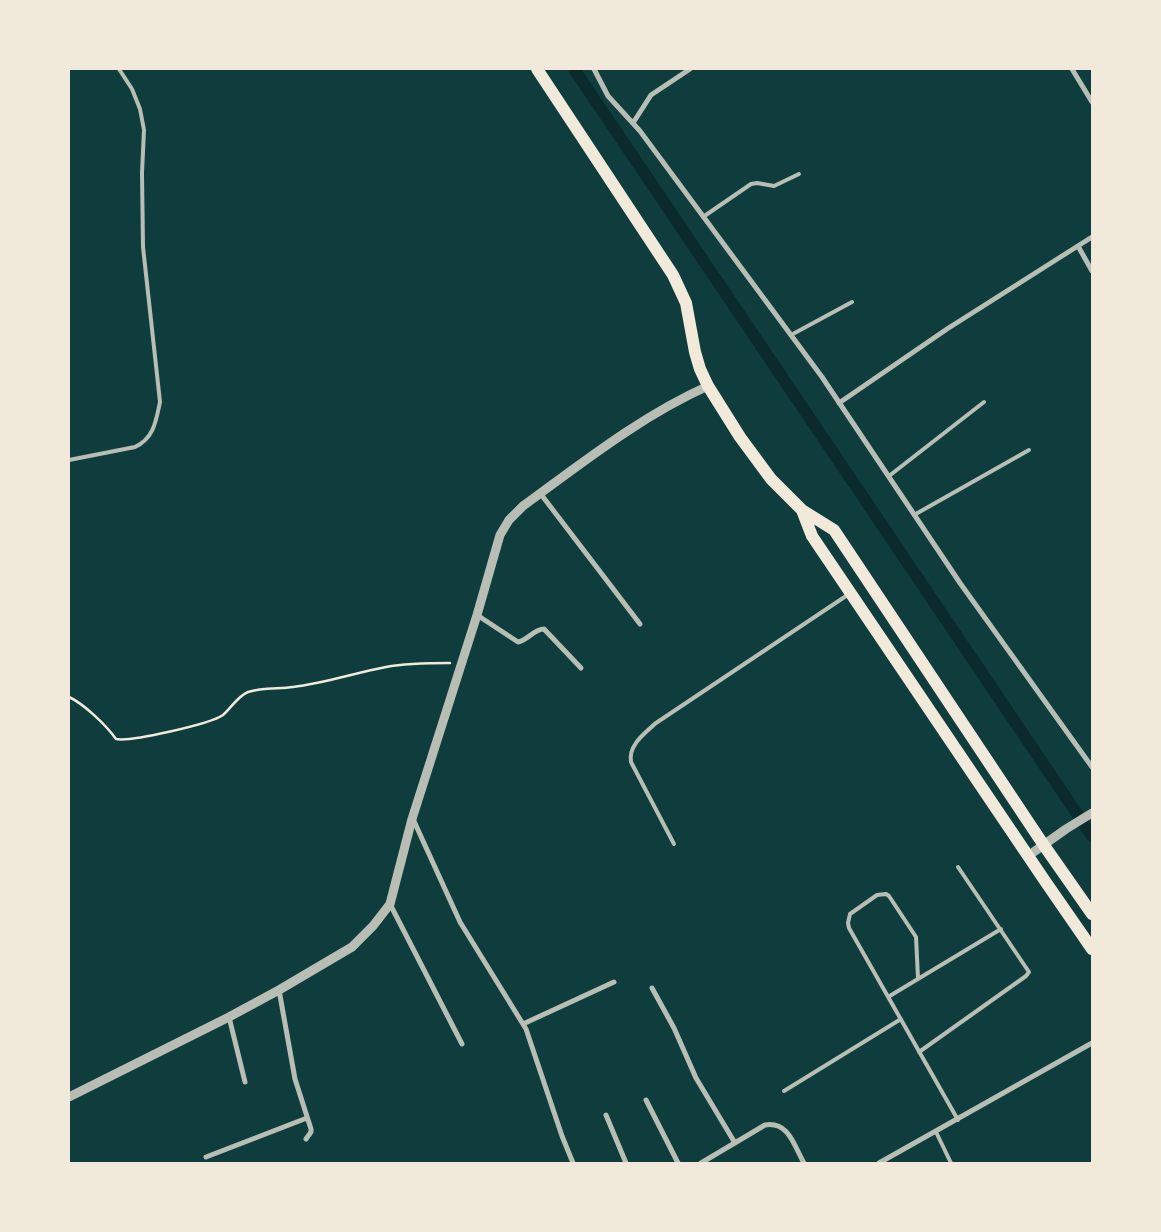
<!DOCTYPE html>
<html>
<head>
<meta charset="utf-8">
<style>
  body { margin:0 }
  #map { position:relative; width:1161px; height:1232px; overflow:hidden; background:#0f3d3e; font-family:Barlow,sans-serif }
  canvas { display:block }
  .frame { position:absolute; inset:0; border:70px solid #f1e9da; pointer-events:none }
</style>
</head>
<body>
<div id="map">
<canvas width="1161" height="1232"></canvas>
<div class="frame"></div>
</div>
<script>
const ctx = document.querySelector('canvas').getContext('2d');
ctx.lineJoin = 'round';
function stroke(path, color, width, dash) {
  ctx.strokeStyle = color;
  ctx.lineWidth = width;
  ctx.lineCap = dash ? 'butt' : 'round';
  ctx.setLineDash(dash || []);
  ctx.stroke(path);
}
const canal = new Path2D(`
  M 574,69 L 1092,836`);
const path = new Path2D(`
  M 69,697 C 84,704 106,725 116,739 C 131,742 210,724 223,715 C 231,708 238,696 248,692 C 262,687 279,689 293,687 C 324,683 355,673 386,667 C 407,663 429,663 450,663`);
const service = new Path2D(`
  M 703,217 L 751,184 L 757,183 L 774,186 L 799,174
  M 791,335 L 852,302
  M 69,460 L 135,447 C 154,438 156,421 160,402 L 143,247 L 142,173 L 144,130 L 140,109 L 132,89 L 119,69
  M 889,476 L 984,402
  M 914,515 L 1029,450
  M 674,844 L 631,762 C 628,745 645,733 656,723 L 849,594
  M 918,978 L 916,937 L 889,896 L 886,894 L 877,895 L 850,914 L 848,923 L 849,928 L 958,1120
  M 888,997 L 1001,929
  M 919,1052 L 1026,976 L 1029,972 L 958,867
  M 784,1091 L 901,1019
  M 936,1132 L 951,1163`);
const minor = new Path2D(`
  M 594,69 L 608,96 L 640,131 L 822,377 L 960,583 L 1092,767
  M 1072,69 L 1092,102
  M 633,123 L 651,95 L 690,69
  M 1078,246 L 1092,271
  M 839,403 L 947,329 L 1092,237
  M 540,493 L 640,624
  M 477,615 L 518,642 C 528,640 534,629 544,629 L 581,668
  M 413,819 L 460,922 L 526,1029 L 562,1136 L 573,1163
  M 390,904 L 462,1044
  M 652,988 L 674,1028 L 696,1078 L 735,1143
  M 279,990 L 295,1079 L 311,1129 L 311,1132 L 306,1139
  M 229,1017 L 245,1082
  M 523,1024 L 614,982
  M 646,1100 L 678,1163
  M 606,1115 L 626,1163
  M 206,1157 L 307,1118
  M 701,1163 L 765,1125 C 789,1121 794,1146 804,1163
  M 879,1163 L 1092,1043`);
const tertiary = new Path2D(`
  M 1028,856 L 1066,829 L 1092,813
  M 69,1097 L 229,1017 L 279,990 L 352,947 L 373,926 L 390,904 L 412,819 L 477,615 L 500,535 L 509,520 L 523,506 C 582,463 641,416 708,386`);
const trunk = new Path2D(`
  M 537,69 L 673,275 L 686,303 L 695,352 L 700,369 L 708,386 L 740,437 L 771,479 L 802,510 L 834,530 L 1043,844 L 1092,914
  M 802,510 L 812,536 L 1045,881 L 1092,949`);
stroke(canal, '#0a2a2b', 12);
stroke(path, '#f1e9da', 2.5);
stroke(service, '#b8beb3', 4);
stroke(minor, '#b8beb3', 5);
stroke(tertiary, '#b8beb3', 9);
stroke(trunk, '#f1e9da', 12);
</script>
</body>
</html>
